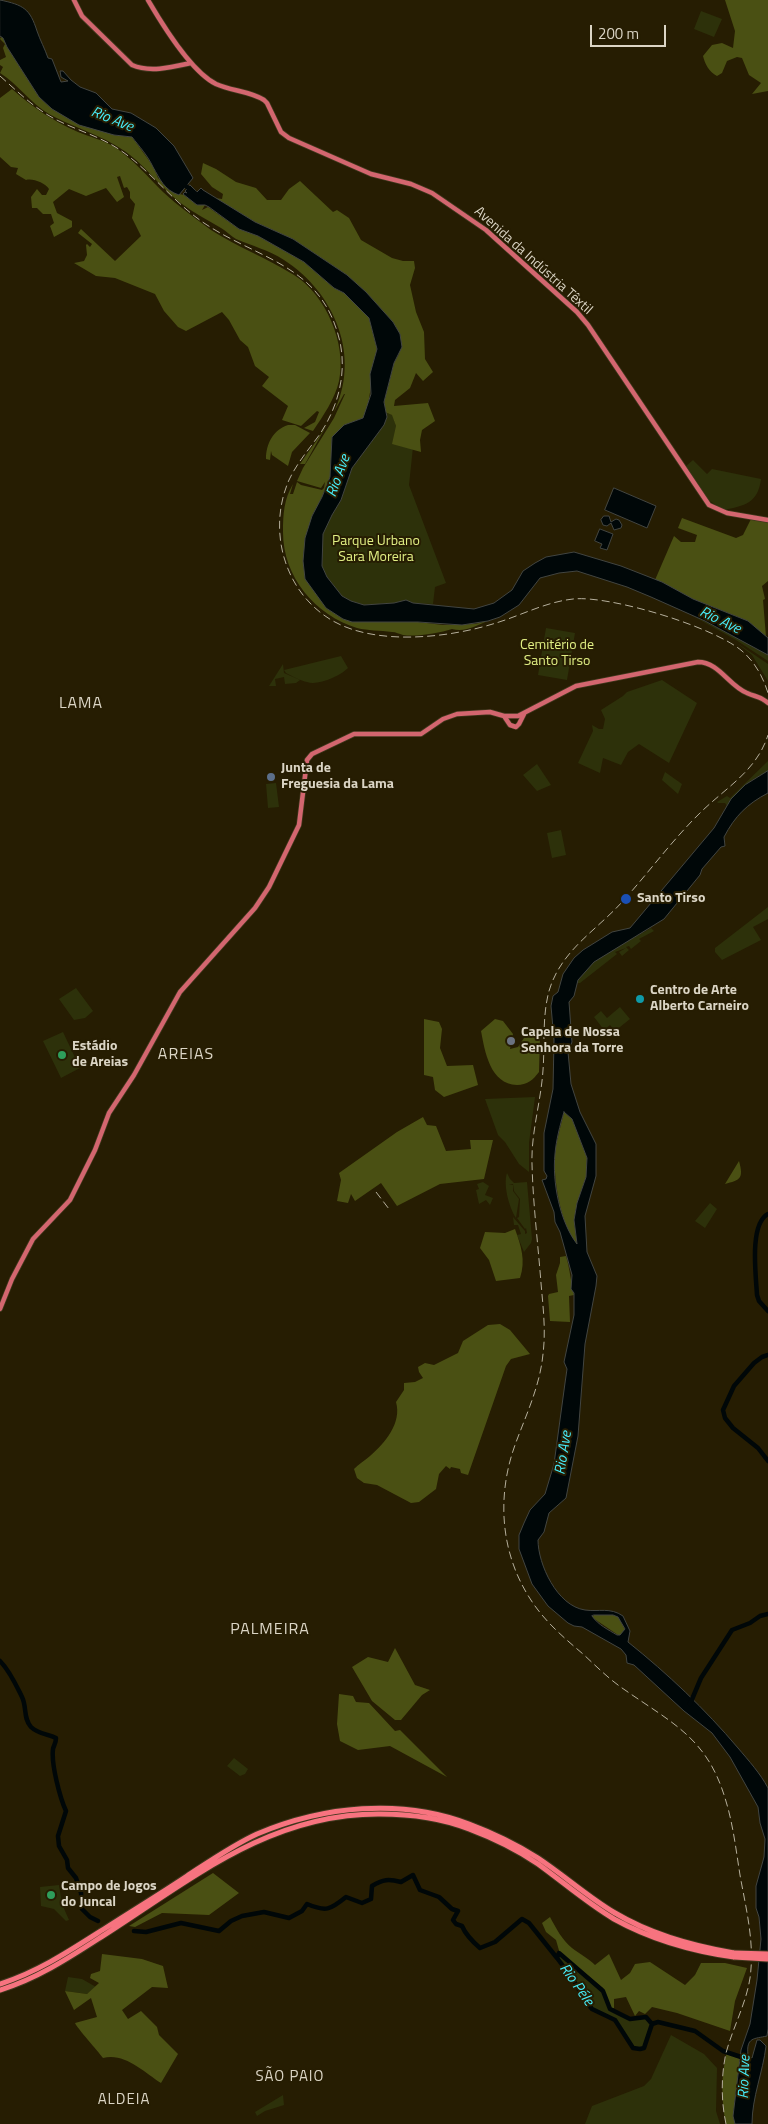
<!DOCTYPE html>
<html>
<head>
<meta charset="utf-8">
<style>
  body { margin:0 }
  #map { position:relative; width:768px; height:2124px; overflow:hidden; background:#261d02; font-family:"Titillium Web",sans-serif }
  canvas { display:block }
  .scale { position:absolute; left:590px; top:25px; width:76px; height:22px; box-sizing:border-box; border:2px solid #dbd5c5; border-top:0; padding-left:6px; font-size:15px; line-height:18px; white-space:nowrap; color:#dbd5c5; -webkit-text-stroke:4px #261d02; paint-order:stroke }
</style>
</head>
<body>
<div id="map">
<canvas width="768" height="2124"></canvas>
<div class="scale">200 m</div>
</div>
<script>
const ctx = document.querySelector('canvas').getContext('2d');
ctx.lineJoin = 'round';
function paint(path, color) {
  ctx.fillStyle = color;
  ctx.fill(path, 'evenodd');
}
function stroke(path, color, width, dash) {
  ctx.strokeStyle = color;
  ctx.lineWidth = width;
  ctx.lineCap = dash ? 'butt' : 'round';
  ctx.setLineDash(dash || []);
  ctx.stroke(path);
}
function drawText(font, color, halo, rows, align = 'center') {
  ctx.font = font + ' "Titillium Web",sans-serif';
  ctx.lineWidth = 4;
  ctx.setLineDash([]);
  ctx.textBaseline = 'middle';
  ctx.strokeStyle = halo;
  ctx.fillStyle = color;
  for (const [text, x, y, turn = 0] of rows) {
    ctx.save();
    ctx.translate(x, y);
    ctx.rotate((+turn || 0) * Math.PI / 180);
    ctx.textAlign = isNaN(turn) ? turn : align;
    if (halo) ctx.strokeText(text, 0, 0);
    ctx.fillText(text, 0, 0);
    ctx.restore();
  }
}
const green = new Path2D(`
  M 701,11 L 722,19 L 714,37 L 694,29 Z
  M 385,412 L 393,415 L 396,426 L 413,447 L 409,485 L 446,583 L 435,587 L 433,604 L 413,603 L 406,600 L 394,603 L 364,605 L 351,601 L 342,596 L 327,577 L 322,566 L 323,534 L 332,515 L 341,500 L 352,468 L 384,425 L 387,417 Z
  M 693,460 L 707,474 L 712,469 L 761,479 C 758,503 745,506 723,510 L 707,499 L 685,467 Z
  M 691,615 L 748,643 L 768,655 L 768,661 L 736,640 Z
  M 546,628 L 575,633 L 567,680 L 538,675 Z
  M 737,643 L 768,664 L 768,681 L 752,655 Z
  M 341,656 L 348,668 C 340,676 318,686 307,682 C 301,681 292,676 286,673 L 284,670 Z
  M 283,664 L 284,673 L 300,680 L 296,683 L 285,684 L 284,677 L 275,679 L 276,686 L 269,686 Z
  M 662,680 L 697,703 L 669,763 L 639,744 L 628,752 L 621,765 L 603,758 L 600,773 L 578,763 L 593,731 L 592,725 L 599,729 L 603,729 L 605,719 L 601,710 L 623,696 L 627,692 Z
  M 768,761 L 768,771 C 752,779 736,790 727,806 L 725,803 L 718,803 L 717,802 L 727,796 L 730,798 Z
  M 537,764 L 551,785 L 537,791 L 523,775 Z
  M 665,772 L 682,784 L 678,794 L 662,780 Z
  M 276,783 L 279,807 L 268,808 L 266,784 Z
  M 561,830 L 566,855 L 552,858 L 547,833 Z
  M 768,907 L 768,919 L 753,927 L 761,940 L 722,960 L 715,952 L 715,948 Z
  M 651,928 L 654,931 L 639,939 L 641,941 L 631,949 L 629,946 L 626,947 L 629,950 L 622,956 L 619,952 L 626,948 L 615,952 L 617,954 L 580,983 L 577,983 C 593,954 625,944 651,928 Z
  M 76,988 L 93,1011 L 85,1018 L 74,1020 L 59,999 Z
  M 620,1007 L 630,1019 L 615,1031 L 610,1025 L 604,1030 L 594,1017 L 601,1011 L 607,1018 Z
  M 63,1032 L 80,1068 L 61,1078 L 43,1041 Z
  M 535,1097 L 529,1143 L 529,1172 L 519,1164 L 505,1142 L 498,1135 L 485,1099 Z
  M 507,1173 L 510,1179 L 514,1183 L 527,1182 L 532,1239 L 531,1243 L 524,1252 L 517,1235 L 521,1234 L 518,1225 L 514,1225 L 513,1217 L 525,1231 L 525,1234 L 527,1233 L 526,1228 L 525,1229 L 517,1218 L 519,1217 L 520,1199 L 514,1191 L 513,1184 L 509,1184 L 513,1185 L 513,1191 L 519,1199 L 516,1218 C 509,1207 503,1185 507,1173 Z
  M 483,1182 L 489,1186 L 485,1195 L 493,1198 L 490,1205 L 486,1200 L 479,1204 L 476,1190 L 479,1189 L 477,1184 Z
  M 710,1203 L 717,1209 L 705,1228 L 695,1221 Z
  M 234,1758 L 248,1769 L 245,1774 L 240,1776 L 227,1766 Z
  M 59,1885 L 62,1904 L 69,1920 L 66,1921 L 54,1909 L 41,1906 L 40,1887 Z
  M 560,1954 C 572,1968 592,1975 603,1991 C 606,1996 608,2004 610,2009 L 630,2019 L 646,2017 L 652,2024 L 644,2048 L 640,2049 L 633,2048 L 615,2020 L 592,2009 L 558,1957 Z
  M 68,1977 L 82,1979 L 96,1987 L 87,1994 L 65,1991 Z
  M 671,2035 L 704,2054 L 717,2068 L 716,2111 L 720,2124 L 585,2124 L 592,2106 L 644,2086 L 651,2079 Z
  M 283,2095 L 284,2105 L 265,2111 L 257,2116 L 255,2112 Z`);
const forest = new Path2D(`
  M 725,0 L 768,0 L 768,91 L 752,94 L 761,83 L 749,75 L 742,58 L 737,57 L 727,61 L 722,73 L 717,76 C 709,72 705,64 703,56 L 712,45 L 722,43 L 733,48 L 735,31 Z
  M 1,37 L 3,38 L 7,47 L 39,97 L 52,109 L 114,135 L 132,137 L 153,166 L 158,178 L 175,193 L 184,195 L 197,205 L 205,205 L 202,210 L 208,207 L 239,229 L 258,236 L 304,262 L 334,288 L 344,293 L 369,318 L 377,349 L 367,411 L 364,418 L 344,425 L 332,437 L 330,477 L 322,497 L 312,516 L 326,608 L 343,619 L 418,622 L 443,625 L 475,624 L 488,621 C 477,625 465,633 452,629 C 439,633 417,637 403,635 C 399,634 396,632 392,632 C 380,630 368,631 357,628 C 315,615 283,577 283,532 C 283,514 284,499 293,484 L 290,494 L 293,494 L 297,482 L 301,485 L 322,490 L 324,488 L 325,482 L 321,488 L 297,481 L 303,468 L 334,418 L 345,394 L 344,394 L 305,464 L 300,464 C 311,448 324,431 333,414 C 362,357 335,293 284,260 C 269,250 252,246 236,239 C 231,236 226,231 221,228 C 208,220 194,213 182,204 C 163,190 149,170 130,155 C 106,136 76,129 49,114 C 30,103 18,84 0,73 L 3,67 L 0,65 L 0,60 L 6,57 L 3,48 L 5,44 L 0,39 Z
  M 12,89 C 32,107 53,121 78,132 C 90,137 103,140 113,146 C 132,158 148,177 163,192 C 178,206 195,218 211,230 C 237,247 267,258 294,275 C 326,295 347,344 339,381 C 335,399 323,416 313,431 L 304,428 L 315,422 L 319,412 L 317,411 L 301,426 L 282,420 L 288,406 L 262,386 L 269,377 L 255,366 L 248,347 L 240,340 L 229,320 L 222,312 L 186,331 L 178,327 L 164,311 L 155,294 L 115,278 L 96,276 L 74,263 L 84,261 L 87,255 L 86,245 L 87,244 L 90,247 L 92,244 L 78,233 L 81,229 L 115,261 L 141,236 L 132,218 L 135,204 L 130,198 L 130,192 L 127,187 L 124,188 L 120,176 L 117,177 L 124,197 L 117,202 L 106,188 L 86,196 L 69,189 L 53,202 L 57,213 L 72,221 L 72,227 L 54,237 L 50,226 L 54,223 L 51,214 L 43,214 L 37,208 L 32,208 L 31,197 L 37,189 L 42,195 L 46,195 L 49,189 C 45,183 33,178 26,180 L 16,174 L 18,168 L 11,167 L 0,157 L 0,98 Z
  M 203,163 L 216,169 L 236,182 L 256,188 L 267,200 L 281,200 L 289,189 L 300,181 L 333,212 L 337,210 L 349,218 L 361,240 L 392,258 L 403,261 L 414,261 L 415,268 L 410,285 L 416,312 L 424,332 L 425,359 L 433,372 L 423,381 L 416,373 L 410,388 L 395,400 L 394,406 L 428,403 L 435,421 L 422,430 L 420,440 L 421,452 L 392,444 L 396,426 L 392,415 L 385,412 L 384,402 L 394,363 L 399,354 L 400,334 L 393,322 L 347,275 L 293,239 L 255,222 L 215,198 L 222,199 L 223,194 L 212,187 L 201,174 Z
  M 288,425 L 295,425 L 310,433 L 292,452 L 288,466 L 272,455 L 271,451 L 270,460 L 266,459 C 266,444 273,430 288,425 Z
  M 682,518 L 736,538 L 743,535 L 751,519 L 768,521 L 768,581 L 762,586 L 765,599 L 763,600 L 766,637 L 748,621 L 693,599 L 655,580 L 674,536 L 681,542 L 695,542 L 697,535 L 678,528 Z
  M 424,1019 L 439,1022 L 442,1029 L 440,1048 L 447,1066 L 473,1065 L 478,1085 L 444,1097 L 435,1090 L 433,1077 L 424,1075 Z
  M 495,1019 L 503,1021 L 513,1034 L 510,1049 L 518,1047 L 524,1038 L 529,1034 L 540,1037 L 539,1072 C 533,1080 527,1085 517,1085 C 490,1084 485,1052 481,1031 Z
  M 564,1112 L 572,1119 L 587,1158 L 586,1177 L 577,1203 L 574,1220 L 577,1245 C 561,1226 553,1179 555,1154 C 556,1141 561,1126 564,1112 Z
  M 423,1117 L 427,1125 L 436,1126 L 446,1151 L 471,1149 L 470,1140 L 493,1140 L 484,1179 L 440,1184 L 397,1206 L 381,1183 L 355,1201 L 351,1194 L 348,1203 L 337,1201 L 341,1180 L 339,1173 L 397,1132 Z
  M 739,1161 C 744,1179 740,1180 725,1184 Z
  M 515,1229 C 521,1246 526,1260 520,1278 L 496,1281 L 489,1260 L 480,1248 L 485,1232 L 505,1233 Z
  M 566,1256 C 570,1269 571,1283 574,1295 L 569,1296 L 570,1322 L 550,1321 L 548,1296 L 549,1294 L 558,1292 L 556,1275 L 560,1263 L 560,1257 Z
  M 500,1324 L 510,1330 L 530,1354 L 511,1359 L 506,1366 L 468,1475 L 461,1473 L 460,1469 L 451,1467 L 450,1469 L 446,1466 L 439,1474 L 436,1489 L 419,1502 L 411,1503 L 377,1485 L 364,1483 L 357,1478 L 354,1469 C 359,1464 364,1461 370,1456 C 385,1443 402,1423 396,1402 L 404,1390 L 404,1383 L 415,1382 L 423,1378 L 419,1372 L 418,1367 L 425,1363 L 434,1365 L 458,1353 L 463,1341 L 488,1325 Z
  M 594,1615 L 613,1615 L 619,1617 L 625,1630 L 620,1635 L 618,1635 L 593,1618 L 592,1616 Z
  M 395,1648 L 415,1685 L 430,1690 L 422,1695 L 401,1720 L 395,1720 L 372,1701 L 352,1667 L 368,1657 L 388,1662 Z
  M 339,1694 L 353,1696 L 356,1702 L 369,1703 L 395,1731 L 400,1730 L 447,1777 L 390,1746 L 358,1750 L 340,1741 L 337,1724 Z
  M 213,1873 L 239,1893 L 209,1915 L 162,1913 L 135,1927 L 129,1926 Z
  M 550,1917 C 556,1928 562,1940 572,1948 C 580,1954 588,1958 595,1965 L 609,1954 L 621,1980 L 630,1973 L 635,1964 L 650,1962 L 685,1985 L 695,1975 L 701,1963 L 725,1963 L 747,1968 L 735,2001 L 730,2031 L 677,2013 L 652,2007 L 645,2014 L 639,2011 L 635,2016 L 626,1997 L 614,1999 L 614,2008 L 610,2008 L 603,1988 L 587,1975 L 567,1963 L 560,1954 L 556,1940 L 546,1932 L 542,1923 Z
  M 102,1954 L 142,1959 L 163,1966 L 168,1988 L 152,1987 L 122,2010 L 128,2019 L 141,2011 L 157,2027 L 159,2035 L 178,2054 L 161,2083 C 144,2072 124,2052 103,2058 C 98,2051 77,2028 75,2023 L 97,2017 L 91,1998 L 74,2010 L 65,1991 L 87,1994 L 99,1983 L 90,1978 L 91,1974 L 100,1971 Z
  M 727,2051 L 740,2057 L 733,2116 L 735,2124 L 726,2124 C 721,2101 721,2075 727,2051 Z`);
const water = new Path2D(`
  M 0,0 C 24,5 30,9 37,31 C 40,40 45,49 48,58 L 52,59 L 61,82 L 68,81 L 61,77 L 60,71 L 63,71 L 71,80 L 80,87 L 96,93 L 112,109 L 131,113 L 156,128 L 174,146 L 193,178 L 179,195 C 164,190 160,179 153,167 C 148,156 139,146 132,137 L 114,135 L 79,125 L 52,109 L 39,97 L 7,47 L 3,38 L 0,36 Z
  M 190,185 L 197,192 L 201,188 L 203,190 L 255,222 L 293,239 L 347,275 L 366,292 L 393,322 L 400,334 L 402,347 L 394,363 L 384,402 L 387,417 L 384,425 L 352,468 L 341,500 L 332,515 L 323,534 L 322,566 L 327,577 L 342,596 L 351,601 L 364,605 L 394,603 L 406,600 L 413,603 L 474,609 L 494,603 L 512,590 L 523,571 L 535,563 L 546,557 L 574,552 L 621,566 L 662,582 L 693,599 L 748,621 L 768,638 L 768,655 L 705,621 L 651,597 L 627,587 L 577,571 L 559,573 L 540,578 L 519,605 L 500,617 L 488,621 L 462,625 L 418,622 L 352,622 L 343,619 L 326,608 L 305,579 L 303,561 L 305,538 L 312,516 L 322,497 L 330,477 L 332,437 L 344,425 L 363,418 L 371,394 L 370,374 L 377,349 L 369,318 L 344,293 L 334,288 L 304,262 L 258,236 L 239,229 L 209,207 L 205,205 L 197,205 L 183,194 L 185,192 L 187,193 L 185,191 L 187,189 L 189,190 L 188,188 Z
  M 614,488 L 656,506 L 647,528 L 605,510 Z
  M 604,516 L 609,516 L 611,522 L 616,519 L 619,520 L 622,525 L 621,528 L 614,530 L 611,523 L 607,526 L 603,525 L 601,520 Z
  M 600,529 L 613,534 L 607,550 L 600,548 L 602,544 L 595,541 Z
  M 768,771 L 768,793 C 747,804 735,816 724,837 L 725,846 L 721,847 L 702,869 L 700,875 L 664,919 L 594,962 L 578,980 L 574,996 L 569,1002 L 572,1042 L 568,1052 L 571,1084 L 580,1112 L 596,1144 L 596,1176 L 585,1216 L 587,1252 L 597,1276 L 596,1286 L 585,1344 L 578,1436 L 566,1498 L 549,1513 L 544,1532 L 538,1540 C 538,1564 557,1606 585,1610 C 599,1612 610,1607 623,1616 L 630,1631 L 628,1642 C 668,1674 705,1709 738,1748 C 749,1761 760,1773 768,1788 L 768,2029 L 767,2036 C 754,2039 746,2037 748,2055 L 752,2058 L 757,2040 L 760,2040 L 766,2046 C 763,2072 752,2097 752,2124 L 735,2124 L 733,2116 L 741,2050 L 750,2024 L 757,1980 L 761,1939 L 759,1917 L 756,1908 L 756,1886 L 764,1857 L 765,1839 L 760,1823 L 758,1807 L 730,1757 L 712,1733 L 684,1711 L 634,1665 L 627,1663 L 626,1655 L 621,1649 L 582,1627 L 574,1626 L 568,1623 L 548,1606 L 532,1584 L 519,1549 L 519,1535 L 524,1523 L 530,1510 L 545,1494 L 554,1464 L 565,1383 L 567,1369 L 564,1362 L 574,1315 L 574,1293 L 571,1289 L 572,1275 L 560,1232 L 555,1222 L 554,1212 L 542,1180 L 546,1179 L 547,1176 L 544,1171 L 544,1133 L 553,1089 L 554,1040 L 551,1006 L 553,996 L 558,992 L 563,974 L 574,958 L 583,950 L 612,932 L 630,928 L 714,828 L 731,799 L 745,785 ZM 564,1112 L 572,1119 L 587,1158 L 586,1177 L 577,1203 L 574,1220 L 577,1244 C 560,1222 552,1182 555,1154 C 556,1141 560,1125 564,1112 ZM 594,1615 L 613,1615 L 618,1617 L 625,1629 L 620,1635 L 617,1635 C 609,1630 598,1625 592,1616 Z`);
const river = new Path2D(`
  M 182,183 L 196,194
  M 768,1214 C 749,1224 756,1276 757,1295 L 759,1301 L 768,1311
  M 768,1355 L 762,1357 L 754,1363 L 734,1386 L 723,1410 L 725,1418 L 733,1428 L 758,1448 L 768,1461
  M 0,1661 C 10,1671 16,1685 22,1697 C 27,1707 23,1718 31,1727 C 38,1734 48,1734 56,1738 C 56,1743 54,1745 53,1749 C 51,1764 60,1798 66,1811 L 58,1836 L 59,1846 L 67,1860 L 68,1868 L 76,1878 L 81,1893 L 82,1909 L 90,1917 L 98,1921
  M 690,1704 L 701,1678 L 732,1630 L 750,1623 L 760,1616 L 768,1614
  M 134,1931 L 146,1932 L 181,1923 L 219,1931 L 231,1921 L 242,1916 L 264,1912 L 289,1918 L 302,1911 L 307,1904 C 326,1912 330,1910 346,1897 L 362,1903 L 371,1899 L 372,1886 C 383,1879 389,1879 401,1882 L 413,1875 L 420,1890 L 439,1897 L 452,1909 L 458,1911 L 453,1920 L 456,1924 L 462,1926 C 465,1933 473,1942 480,1948 L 495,1942 L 522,1919 L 529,1923 L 557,1958 L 559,1953 L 603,1991 L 610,2009 L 630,2019 L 646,2017 L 652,2024 L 658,2022 L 695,2031 L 723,2051 L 744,2058
  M 557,1958 L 573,1979 L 584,1999 L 592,2009 L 615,2020 L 633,2048 L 640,2049 L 644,2048 L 652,2024`);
const major = new Path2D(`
  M 74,0 L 82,16 L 132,65 C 150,73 173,67 191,63
  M 148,0 C 162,24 192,72 216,84 C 231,91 250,91 264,100 L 267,103 L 281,132 L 289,138 L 371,174 L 411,184 L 432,193 L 486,230 L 577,312 L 588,325 L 709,505 L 727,513 L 768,520
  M 504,716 L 510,725 L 516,727 L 519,724 L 524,714
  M 0,1309 L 12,1279 L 33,1239 L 70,1200 L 95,1150 L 109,1113 L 134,1075 L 180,992 L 255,908 L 269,887 L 299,825 L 307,760 L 312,754 L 354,734 L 421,734 L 443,719 L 457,714 L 490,712 L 504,716 L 518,716 L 576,686 L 698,662 C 719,662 729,686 747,693 C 755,697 761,696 768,703`);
const highway = new Path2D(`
  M 0,1984 C 38,1972 71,1950 104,1929 C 132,1911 160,1894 187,1876 C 210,1861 233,1845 257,1834 C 323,1806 401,1798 469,1824 C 493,1833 516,1844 538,1858 C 565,1876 588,1897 615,1913 C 652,1935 692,1946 734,1953
  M 0,1990 C 36,1979 67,1959 98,1939 C 188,1882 268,1813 380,1814 C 410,1814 441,1818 469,1829 C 493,1838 516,1849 538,1864 C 563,1882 587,1903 614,1919 C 652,1940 691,1951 734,1957`);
const rail = new Path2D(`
  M 0,76 C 17,91 33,107 53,118 C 75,130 100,136 120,150 C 151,171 173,202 204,223 C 254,257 315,264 336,328 C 349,364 341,402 320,434 C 309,449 297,463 289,480 C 267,530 284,593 333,621 C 377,646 449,638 496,623 C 522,615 546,602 573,599 C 610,595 714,627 742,651 C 755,662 763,677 768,693
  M 376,1192 L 389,1209
  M 726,2124 C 721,2101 721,2076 726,2053 C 733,2027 746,2004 750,1978 C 755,1943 746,1909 740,1875 C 736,1850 733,1823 725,1798 C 707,1738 672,1723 625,1690 C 610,1680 597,1667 583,1654 C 563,1637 543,1620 529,1597 C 500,1551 497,1495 515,1445 C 526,1415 540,1386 543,1354 C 546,1330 543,1307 541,1283 C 538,1244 533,1204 532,1164 C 531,1132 541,1102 543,1070 C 545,1044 542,1017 549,991 C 561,950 596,931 623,901 C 650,871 673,839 702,811 C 727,787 757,770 768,735`);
const highwayBridge = new Path2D(`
  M 734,1953 L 768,1954
  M 734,1957 L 768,1959`);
const markers = [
  [271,777,5,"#5c6f8a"],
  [626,899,6,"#1a4fb4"],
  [640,999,5,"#0f9aa8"],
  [511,1041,5,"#6b7280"],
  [62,1055,5,"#2e9e5b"],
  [51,1895,5,"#2e9e5b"]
];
const streetNames = [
  ["Avenida da Indústria Têxtil",533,261,42]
];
const parkNames = [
  ["Parque Urbano",376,542],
  ["Sara Moreira",376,558],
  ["Cemitério de",557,646],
  ["Santo Tirso",557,662]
];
const poiNames = [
  ["Junta de",281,769],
  ["Freguesia da Lama",281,785],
  ["Santo Tirso",637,899],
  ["Centro de Arte",650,991],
  ["Alberto Carneiro",650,1007],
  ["Capela de Nossa",521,1033],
  ["Senhora da Torre",521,1049],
  ["Estádio",72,1047],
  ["de Areias",72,1063],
  ["Campo de Jogos",61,1887],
  ["do Juncal",61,1903]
];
const waterNames = [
  ["Rio Ave",112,120,22],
  ["Rio Ave",339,476,-70],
  ["Rio Ave",720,621,26],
  ["Rio Ave",564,1453,-81],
  ["Rio Péle",576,1985,55],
  ["Rio Ave",745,2077,-88]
];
const neighbourhoodNames = [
  ["SÃO PAIO",290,2077],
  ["ALDEIA",124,2100]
];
const quarterNames = [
  ["LAMA",81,704],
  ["AREIAS",186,1055],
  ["PALMEIRA",270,1630]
];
paint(green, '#2d310a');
paint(forest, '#4a5013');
paint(water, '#000708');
stroke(water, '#424541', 1);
stroke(river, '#000708', 4.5);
stroke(major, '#3f371d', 6);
stroke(highway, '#3f371d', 7);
stroke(major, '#d3666f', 4.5);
stroke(highway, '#f7737f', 5);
stroke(rail, '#b6b09d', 1, [8, 4]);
stroke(highwayBridge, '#3f371d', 7, []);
stroke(highwayBridge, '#f7737f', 5);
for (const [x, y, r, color] of markers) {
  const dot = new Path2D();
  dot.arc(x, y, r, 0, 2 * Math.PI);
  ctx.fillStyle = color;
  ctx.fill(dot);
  stroke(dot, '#261d02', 2);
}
drawText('14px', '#dbd5c5', '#261d02', streetNames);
drawText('14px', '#e1ef84', '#261d02', parkNames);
drawText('bold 14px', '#dbd5c5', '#261d02', poiNames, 'left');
drawText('italic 15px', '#47edfa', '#261d02', waterNames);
ctx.letterSpacing = '1px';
drawText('15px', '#dbd5c5', '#261d02', neighbourhoodNames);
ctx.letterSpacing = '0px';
ctx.letterSpacing = '1px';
drawText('16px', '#dbd5c5', '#261d02', quarterNames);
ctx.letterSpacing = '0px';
</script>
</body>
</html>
